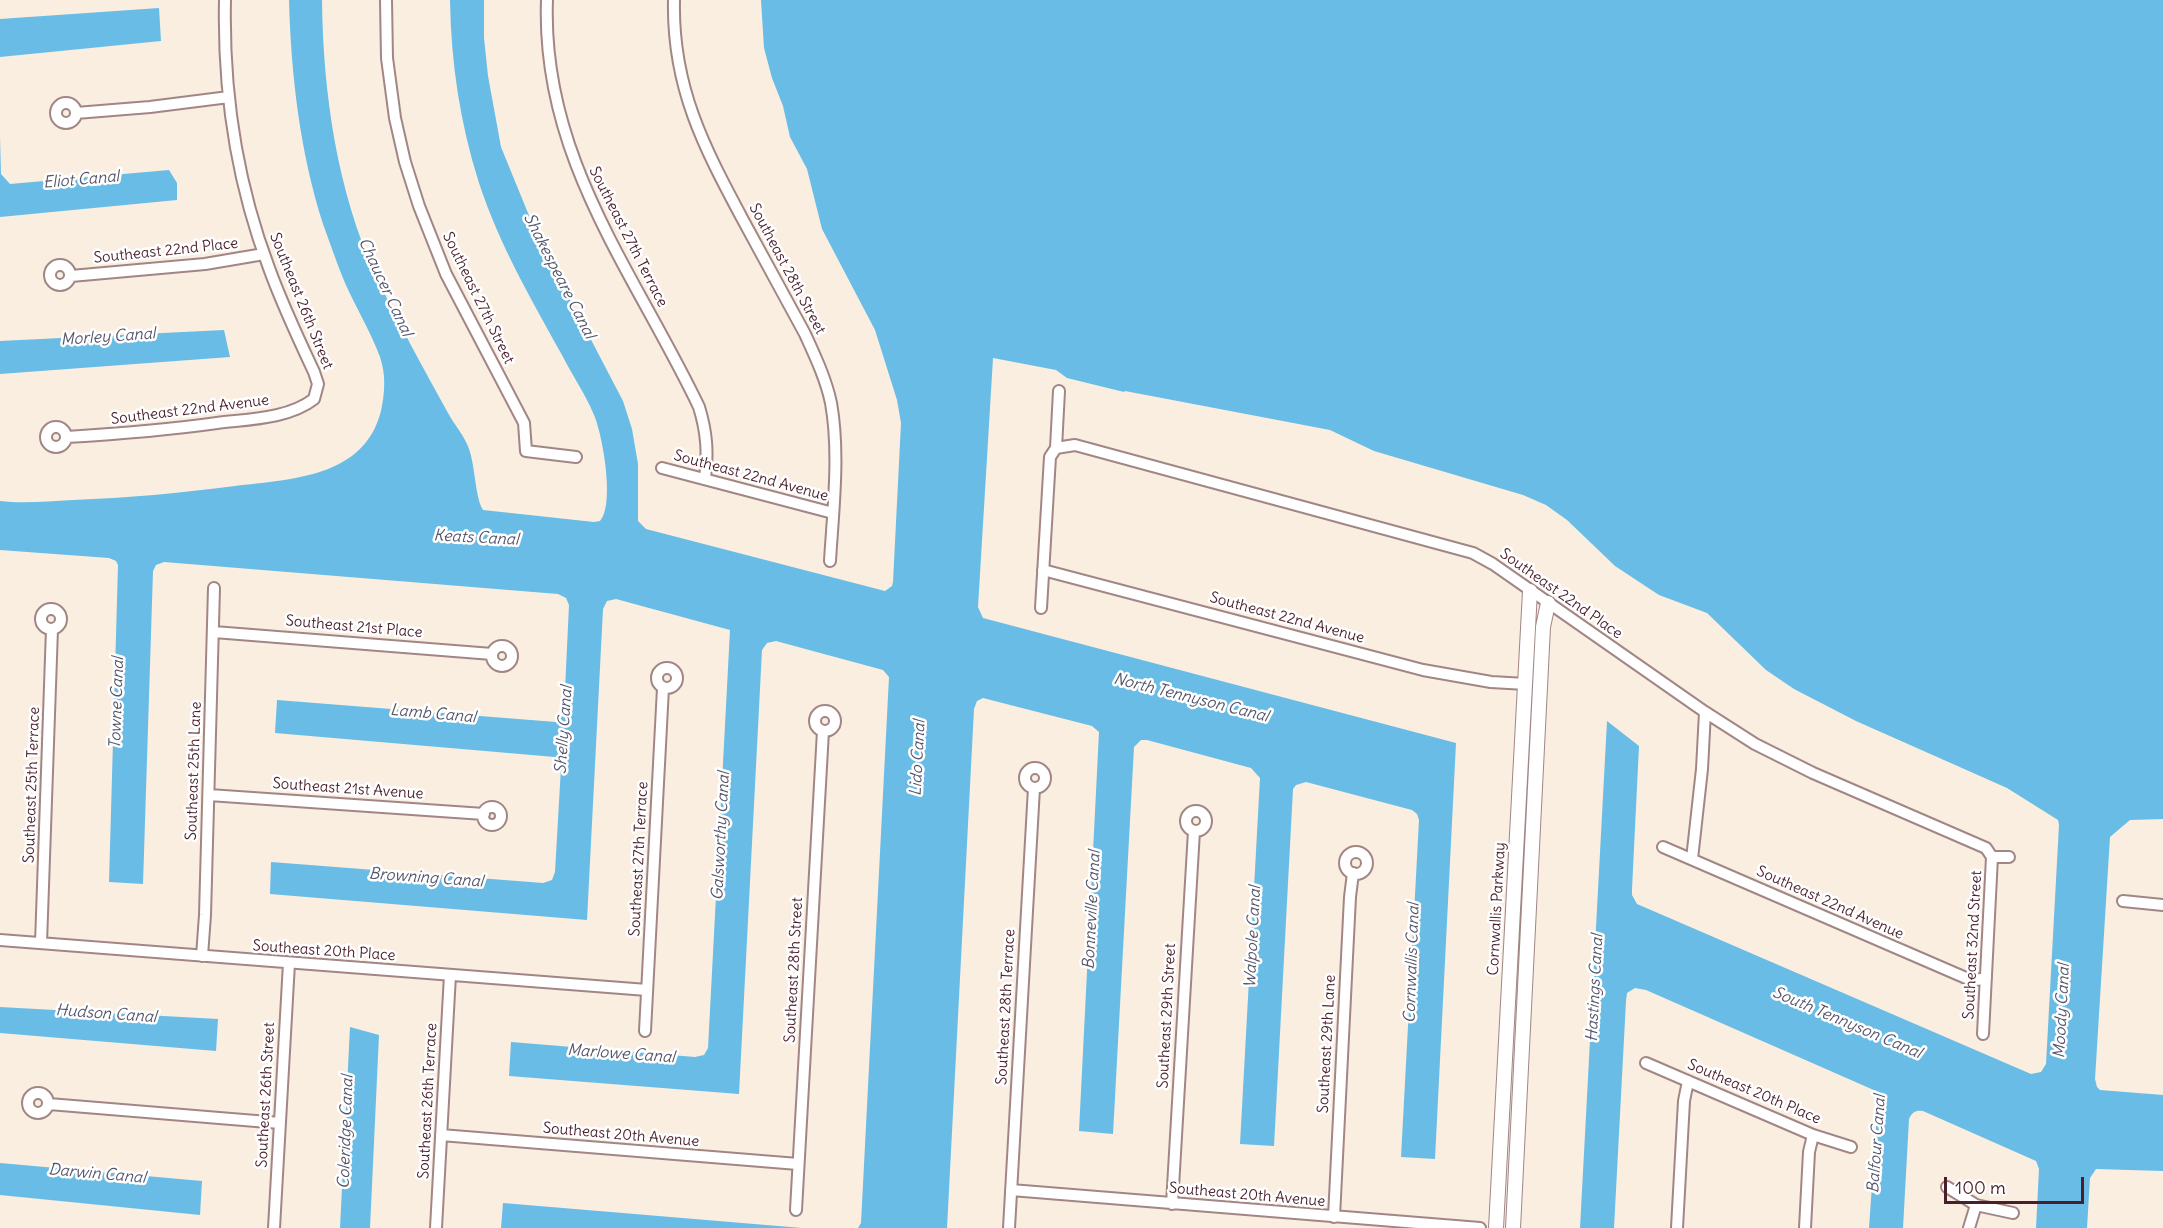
<!DOCTYPE html>
<html>
<head>
<meta charset="utf-8">
<style>
  body { margin:0 }
  #map { position:relative; width:2163px; height:1228px; overflow:hidden; background:#f9eee0; font-family:Delius,sans-serif }
  canvas { display:block }
  .scale { position:absolute; left:1944px; top:1177px; width:140px; height:27px; box-sizing:border-box; border:3px solid #4a1f2b; border-top:0; padding-left:8px; font-size:18px; line-height:21px; white-space:nowrap; color:#4a1f2b; -webkit-text-stroke:4px #fff; paint-order:stroke }
</style>
</head>
<body>
<div id="map">
<canvas width="2163" height="1228"></canvas>
<div class="scale">100 m</div>
</div>
<script>
const ctx = document.querySelector('canvas').getContext('2d');
ctx.lineJoin = 'round';
function paint(path, color) {
  ctx.fillStyle = color;
  ctx.fill(path, 'evenodd');
}
function stroke(path, color, width, dash) {
  ctx.strokeStyle = color;
  ctx.lineWidth = width;
  ctx.lineCap = dash ? 'butt' : 'round';
  ctx.setLineDash(dash || []);
  ctx.stroke(path);
}
function drawText(font, color, halo, rows, align = 'center') {
  ctx.font = font + ' Delius,sans-serif';
  ctx.lineWidth = 5;
  ctx.setLineDash([]);
  ctx.textBaseline = 'middle';
  ctx.strokeStyle = halo;
  ctx.fillStyle = color;
  for (const [text, x, y, turn = 0] of rows) {
    ctx.save();
    ctx.translate(x, y);
    ctx.rotate((+turn || 0) * Math.PI / 180);
    ctx.textAlign = isNaN(turn) ? turn : align;
    if (halo) ctx.strokeText(text, 0, 0);
    ctx.fillText(text, 0, 0);
    ctx.restore();
  }
}
const water = new Path2D(`
  M 289,0 L 322,0 C 323,93 337,191 376,276 C 398,322 423,368 448,413 C 454,424 462,433 467,444 C 476,463 474,495 483,510 L 594,522 L 600,521 C 615,505 603,436 594,415 C 586,395 572,375 562,355 C 531,299 499,244 479,183 C 460,123 451,63 450,0 L 484,0 L 484,38 L 488,76 L 501,147 L 539,240 L 623,401 L 632,429 L 638,464 L 638,521 L 646,529 L 885,591 L 892,586 L 893,582 L 901,423 L 897,400 L 875,330 L 822,229 L 807,169 L 790,137 L 783,106 L 772,78 L 764,48 L 761,0 L 2163,0 L 2163,819 L 2130,820 L 2110,837 L 2095,1079 L 2097,1087 L 2100,1090 L 2163,1095 L 2163,1171 L 2096,1169 L 2090,1178 L 2087,1228 L 2036,1228 L 2039,1169 L 2036,1161 L 1923,1111 C 1916,1110 1912,1112 1909,1119 L 1903,1228 L 1869,1228 L 1878,1099 L 1876,1091 L 1646,990 L 1635,988 L 1627,993 L 1626,1001 L 1614,1228 L 1580,1228 L 1607,721 L 1639,746 L 1632,889 L 1632,895 L 1637,904 L 2031,1074 L 2041,1072 L 2046,1064 L 2059,825 L 2058,820 L 2007,788 L 1856,721 L 1794,689 L 1766,670 L 1707,613 L 1659,595 L 1615,566 L 1567,520 L 1546,505 L 1523,495 L 1374,451 L 1330,430 L 1125,391 L 1124,392 L 1067,378 L 1056,370 L 993,358 L 978,607 L 983,618 L 1456,743 L 1435,1159 L 1401,1157 L 1419,820 L 1417,814 L 1412,810 L 1306,782 L 1296,785 L 1293,789 L 1274,1146 L 1240,1144 L 1260,778 L 1251,768 L 1147,740 L 1141,740 L 1134,747 L 1113,1134 L 1079,1131 L 1099,732 L 1092,726 L 983,698 L 977,701 L 974,709 L 947,1228 L 858,1228 L 861,1223 L 889,677 L 883,670 L 776,641 L 767,643 L 762,650 L 739,1094 L 509,1076 L 511,1042 L 695,1057 L 704,1055 L 708,1048 L 730,630 L 616,599 L 607,601 L 603,609 L 587,920 L 270,894 L 271,862 L 543,883 L 552,880 L 555,872 L 561,767 L 560,762 L 555,757 L 275,733 L 277,700 L 556,722 L 560,719 L 564,711 L 569,605 L 566,598 L 558,594 L 164,562 L 156,565 L 153,571 L 143,884 L 109,882 L 118,565 L 116,561 L 109,558 L 0,550 L 0,501 C 23,504 49,501 73,500 C 127,498 181,493 235,486 C 291,479 364,478 381,411 C 385,392 386,375 380,357 C 371,332 356,308 345,283 C 337,264 330,243 323,224 C 300,152 291,75 289,0 Z
  M 159,8 L 161,41 L 0,57 L 0,19 Z
  M 0,137 L 1,174 L 10,184 L 169,170 L 177,183 L 177,200 L 0,217 Z
  M 224,330 L 230,357 L 0,374 L 0,341 Z
  M 0,1007 L 218,1019 L 216,1051 L 0,1033 Z
  M 350,1027 L 379,1035 L 370,1228 L 340,1228 Z
  M 0,1163 L 202,1181 L 200,1215 L 0,1195 Z
  M 503,1203 L 802,1228 L 501,1228 Z`);
const minor = new Path2D(`
  M 386,0 L 387,58 L 395,118 L 405,162 L 419,206 L 446,274 L 524,423 L 526,451 L 576,457
  M 547,0 C 541,158 635,273 699,407 C 707,433 708,453 705,479
  M 674,0 C 672,87 704,147 743,220 C 764,258 784,296 805,334 C 815,356 826,379 831,403 C 840,453 833,511 830,561
  M56 113a10 10 0 1 1 20 0a10 10 0 1 1-20 0Z
  M 76,113 L 150,107 L 229,97
  M50 275a10 10 0 1 1 20 0a10 10 0 1 1-20 0Z
  M 71,276 L 205,264 L 264,254
  M46 437a10 10 0 1 1 20 0a10 10 0 1 1-20 0Z
  M 67,437 C 117,434 167,430 217,423 C 248,419 288,419 314,399 L 318,384 L 314,372 C 298,338 282,304 269,268 C 237,183 223,91 225,0
  M 1056,448 L 1075,445 L 1473,553 L 1493,564 L 1705,712 L 1755,744 L 1813,773 L 1986,848 L 1992,857
  M 662,468 L 833,513
  M 1043,570 L 1423,670 L 1491,682 L 1526,684
  M 1041,608 L 1050,457 L 1056,448 L 1059,391
  M41 619a10 10 0 1 1 20 0a10 10 0 1 1-20 0Z
  M 214,632 L 492,654
  M492 656a10 10 0 1 1 20 0a10 10 0 1 1-20 0Z
  M657 678a10 10 0 1 1 20 0a10 10 0 1 1-20 0Z
  M815 721a10 10 0 1 1 20 0a10 10 0 1 1-20 0Z
  M1025 778a10 10 0 1 1 20 0a10 10 0 1 1-20 0Z
  M 209,795 L 484,814
  M483 816a9 9 0 1 1 18 0a9 9 0 1 1-18 0Z
  M1186 821a10 10 0 1 1 20 0a10 10 0 1 1-20 0Z
  M 1663,847 L 1966,978 L 1976,980 L 1986,978
  M1345 863a11 11 0 1 1 22 0a11 11 0 1 1-22 0Z
  M 1992,857 L 2009,857
  M 1692,859 L 1702,769 L 1705,712
  M 2123,901 L 2163,905
  M 0,940 L 647,990
  M 41,943 L 52,629
  M 202,956 L 205,915 L 214,588
  M 645,1031 L 663,688
  M 1983,1034 L 1992,857
  M 1646,1063 L 1813,1135 L 1851,1147
  M28 1103a10 10 0 1 1 20 0a10 10 0 1 1-20 0Z
  M 49,1104 L 280,1123
  M 441,1135 L 798,1164
  M 1947,1187 L 1976,1205 L 1969,1228
  M 1011,1190 L 1480,1228
  M 1172,1204 L 1194,831
  M 1976,1205 L 2013,1213
  M 796,1210 L 823,731
  M 1334,1217 L 1350,897 L 1353,873
  M 274,1228 L 289,963
  M 436,1228 L 450,975
  M 1009,1228 L 1034,788
  M 1677,1228 L 1684,1101 L 1688,1081
  M 1805,1228 L 1809,1152 L 1813,1135`);
const tertiary = new Path2D(`
  M 1496,1228 L 1530,591
  M 1513,1228 L 1543,627 L 1548,603`);
const streetNames = [
  ["Southeast 27th Terrace",628,237,63],
  ["Southeast 22nd Place",166,251,-6],
  ["Southeast 28th Street",787,269,62],
  ["Southeast 27th Street",478,298,64],
  ["Southeast 26th Street",301,301,68],
  ["Southeast 22nd Avenue",190,410,-7],
  ["Southeast 22nd Avenue",751,476,15],
  ["Southeast 22nd Place",1561,594,35],
  ["Southeast 22nd Avenue",1287,618,15],
  ["Southeast 21st Place",354,627,5],
  ["Southeast 25th Lane",194,771,-88],
  ["Southeast 25th Terrace",32,785,-88],
  ["Southeast 21st Avenue",348,789,4],
  ["Southeast 27th Terrace",639,859,-87],
  ["Southeast 22nd Avenue",1830,903,24],
  ["Cornwallis Parkway",1497,909,-87],
  ["Southeast 32nd Street",1973,945,-87],
  ["Southeast 20th Place",324,951,4],
  ["Southeast 28th Street",794,970,-87],
  ["Southeast 28th Terrace",1006,1007,-87],
  ["Southeast 29th Street",1167,1016,-87],
  ["Southeast 29th Lane",1327,1044,-87],
  ["Southeast 20th Place",1754,1092,23],
  ["Southeast 26th Street",266,1095,-87],
  ["Southeast 26th Terrace",428,1101,-87],
  ["Southeast 20th Avenue",621,1135,5],
  ["Southeast 20th Avenue",1247,1195,5]
];
const waterNames = [
  ["Eliot Canal",81,180,-5],
  ["Shakespeare Canal",559,276,63],
  ["Chaucer Canal",385,287,65],
  ["Morley Canal",108,337,-4],
  ["Keats Canal",476,538,3],
  ["North Tennyson Canal",1191,698,14],
  ["Towne Canal",117,703,-88],
  ["Lamb Canal",433,714,5],
  ["Shelly Canal",564,730,-86],
  ["Lido Canal",918,758,-87],
  ["Galsworthy Canal",721,836,-87],
  ["Browning Canal",426,878,4],
  ["Bonneville Canal",1092,910,-87],
  ["Walpole Canal",1253,937,-87],
  ["Cornwallis Canal",1412,963,-88],
  ["Hastings Canal",1595,988,-87],
  ["Moody Canal",2062,1011,-87],
  ["Hudson Canal",106,1014,4],
  ["South Tennyson Canal",1847,1023,23],
  ["Marlowe Canal",621,1054,4],
  ["Coleridge Canal",346,1132,-88],
  ["Balfour Canal",1877,1144,-86],
  ["Darwin Canal",97,1174,5]
];
paint(water, '#69bce5');
stroke(minor, '#a28686', 14);
stroke(tertiary, '#a28686', 16);
stroke(minor, '#fff', 10);
stroke(tertiary, '#fff', 14);
drawText('15px', '#4a1f2b', '#fff', streetNames);
drawText('italic 16px', '#55566c', '#fff', waterNames);
</script>
</body>
</html>
